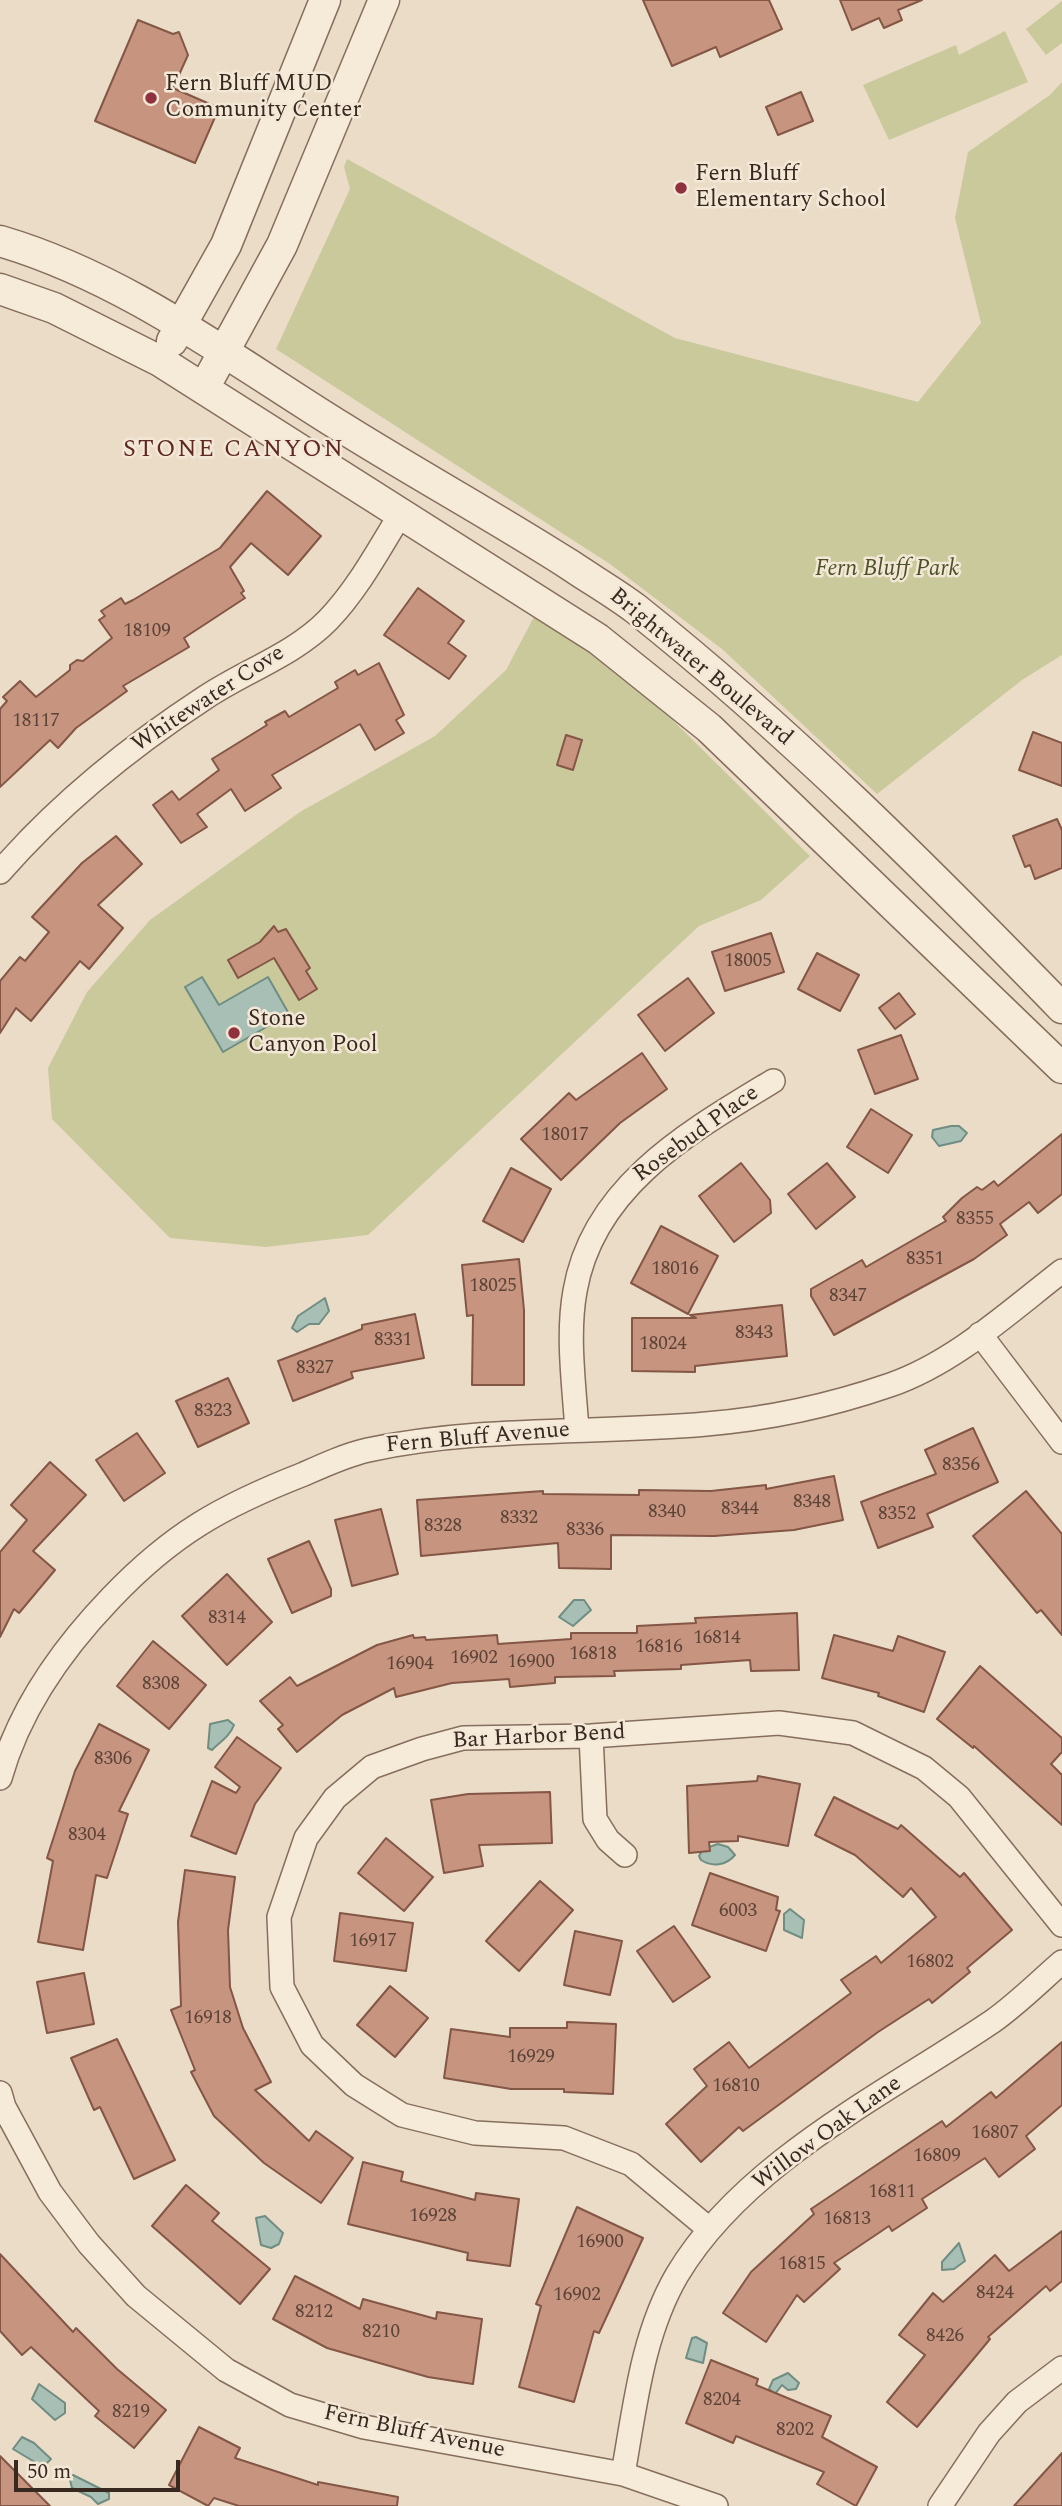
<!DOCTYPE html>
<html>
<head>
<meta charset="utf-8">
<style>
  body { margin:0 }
  #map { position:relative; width:1062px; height:2506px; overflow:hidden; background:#ebdcc7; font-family:Spectral,serif }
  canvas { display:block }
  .scale { position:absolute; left:14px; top:2460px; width:166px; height:32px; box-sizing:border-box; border:4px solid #372820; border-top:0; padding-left:9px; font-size:21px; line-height:24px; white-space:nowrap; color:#372820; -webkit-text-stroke:5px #f3e7d6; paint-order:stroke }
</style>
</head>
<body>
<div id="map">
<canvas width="1062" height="2506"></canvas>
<div class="scale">50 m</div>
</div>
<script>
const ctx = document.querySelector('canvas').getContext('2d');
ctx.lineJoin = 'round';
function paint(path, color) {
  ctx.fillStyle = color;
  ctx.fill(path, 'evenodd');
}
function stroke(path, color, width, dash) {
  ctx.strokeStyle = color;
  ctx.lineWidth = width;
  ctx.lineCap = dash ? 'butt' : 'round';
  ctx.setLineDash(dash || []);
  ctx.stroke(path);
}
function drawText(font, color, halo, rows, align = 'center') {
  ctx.font = font + ' Spectral,serif';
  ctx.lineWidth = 5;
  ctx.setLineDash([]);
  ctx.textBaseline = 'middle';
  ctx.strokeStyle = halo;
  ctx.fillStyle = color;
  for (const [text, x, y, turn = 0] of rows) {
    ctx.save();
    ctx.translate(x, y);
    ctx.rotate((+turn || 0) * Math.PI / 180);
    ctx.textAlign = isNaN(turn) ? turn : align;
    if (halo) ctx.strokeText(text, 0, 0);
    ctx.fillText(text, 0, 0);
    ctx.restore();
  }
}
const green = new Path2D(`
  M 1062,1 L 1062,43 L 1046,55 L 1026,29 Z
  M 1005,31 L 1028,82 L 889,140 L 863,85 L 956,45 L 959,55 Z
  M 1062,82 L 1062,655 L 1022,680 L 877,794 L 722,649 L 610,564 L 276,349 L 350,189 L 344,167 L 347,159 L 675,338 L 918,402 L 981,323 L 955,218 L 968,152 L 1050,95 Z
  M 536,613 L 626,674 L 810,856 L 761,900 L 699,926 L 368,1235 L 266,1247 L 170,1238 L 52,1119 L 48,1068 L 87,992 L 150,920 L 300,812 L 435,736 L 506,670 Z`);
const water = new Path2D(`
  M 202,977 L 219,1005 L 268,977 L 289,1014 L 223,1052 L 185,987 Z
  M 951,1126 L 959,1126 L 967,1133 L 961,1141 L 939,1146 L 932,1137 L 933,1130 Z
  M 325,1298 L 329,1311 L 319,1324 L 309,1324 L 297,1332 L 292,1328 L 298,1316 Z
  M 574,1600 L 584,1600 L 591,1610 L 573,1626 L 559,1617 Z
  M 228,1720 L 234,1725 C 230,1736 220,1742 212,1750 L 208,1748 L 210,1724 Z
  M 718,1844 L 728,1847 L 735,1855 C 726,1866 712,1867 701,1860 L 699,1856 L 703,1849 Z
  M 790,1909 L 804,1920 L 802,1938 L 784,1930 L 784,1914 Z
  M 265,2216 L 283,2233 L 279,2244 L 271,2248 L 261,2245 L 256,2218 Z
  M 959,2243 L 965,2261 L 954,2269 L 942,2270 L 942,2262 Z
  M 696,2337 L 707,2343 L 703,2363 L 686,2358 L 692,2338 Z
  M 788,2373 L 799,2383 L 796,2389 L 788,2390 L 782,2385 L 775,2394 L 769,2389 L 773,2380 Z
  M 39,2384 L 65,2403 L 65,2413 L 55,2420 L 32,2399 Z
  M 22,2437 L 34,2443 L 51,2459 L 43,2467 L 13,2449 Z
  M 73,2475 L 109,2493 L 109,2499 L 98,2504 L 91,2497 L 72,2488 L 70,2480 Z`);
const building = new Path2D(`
  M 643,0 L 769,0 L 782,29 L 720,57 L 716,47 L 672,66 Z
  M 840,0 L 922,0 L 898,10 L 902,20 L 884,28 L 879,18 L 852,30 Z
  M 138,20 L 173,34 L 179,32 L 188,55 L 173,88 L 219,108 L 195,163 L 95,121 Z
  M 801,92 L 813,121 L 778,135 L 766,107 Z
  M 267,491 L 321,536 L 288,575 L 251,543 L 230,567 L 244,591 L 241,593 L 245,598 L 184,638 L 189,647 L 123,686 L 127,691 L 76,728 L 58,748 L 50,740 L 0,787 L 0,709 L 7,701 L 3,697 L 20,681 L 36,697 L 70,670 L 70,665 L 77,660 L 83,661 L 112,638 L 99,620 L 105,616 L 101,611 L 121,598 L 125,604 L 133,600 L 220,548 Z
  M 418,588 L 464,621 L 448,643 L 466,656 L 449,679 L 384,635 Z
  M 379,663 L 404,715 L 396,720 L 404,733 L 375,750 L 360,724 L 272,775 L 281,788 L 245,811 L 231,789 L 197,814 L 207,827 L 181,843 L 153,805 L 172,791 L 179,800 L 219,770 L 212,759 L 267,725 L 265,722 L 285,711 L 289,717 L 338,688 L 335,682 L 355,670 L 358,675 Z
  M 1033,732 L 1062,743 L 1062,786 L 1019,770 Z
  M 566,735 L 582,740 L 573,770 L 557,765 Z
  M 1057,819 L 1062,830 L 1062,868 L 1035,879 L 1030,865 L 1025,867 L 1013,836 Z
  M 116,836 L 142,864 L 98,905 L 123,928 L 89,969 L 80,961 L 31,1021 L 16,1008 L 0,1033 L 0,981 L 20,957 L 25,961 L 49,932 L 32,917 L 82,863 Z
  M 274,926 L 278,932 L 286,929 L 310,968 L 306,971 L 317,989 L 299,1000 L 274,958 L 238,978 L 228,960 L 260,942 Z
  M 771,933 L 784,972 L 725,991 L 712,952 Z
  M 817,953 L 859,975 L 840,1011 L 798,989 Z
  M 688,978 L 714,1013 L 665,1051 L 638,1015 Z
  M 899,993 L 915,1014 L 895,1029 L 879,1008 Z
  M 901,1035 L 918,1079 L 875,1094 L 858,1050 Z
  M 642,1053 L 667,1089 L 620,1123 L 561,1180 L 521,1139 L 569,1093 L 576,1100 Z
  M 871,1109 L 912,1135 L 888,1173 L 847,1147 Z
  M 1062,1134 L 1062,1194 L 1038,1213 L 1029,1202 L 1000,1224 L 1007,1235 L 974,1259 L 834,1335 L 811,1296 L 811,1289 L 862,1260 L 866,1267 L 946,1221 L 943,1217 L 962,1198 L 977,1187 L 982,1190 L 994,1181 L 998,1186 Z
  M 741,1163 L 770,1200 L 771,1213 L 734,1242 L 699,1196 Z
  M 827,1163 L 855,1197 L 816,1229 L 788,1194 Z
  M 511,1168 L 551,1189 L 523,1242 L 483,1221 Z
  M 661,1226 L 718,1256 L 688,1314 L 631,1283 Z
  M 519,1259 L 524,1310 L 524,1385 L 472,1385 L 473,1315 L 467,1316 L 462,1265 Z
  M 782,1305 L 787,1356 L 695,1366 L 695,1372 L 632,1371 L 632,1318 L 696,1318 L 690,1315 Z
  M 415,1314 L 424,1358 L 351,1372 L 353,1378 L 293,1401 L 278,1361 L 362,1329 L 362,1325 Z
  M 228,1378 L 249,1423 L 198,1447 L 176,1401 Z
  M 973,1428 L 998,1482 L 927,1514 L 933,1527 L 878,1548 L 861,1502 L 936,1474 L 925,1450 Z
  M 137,1433 L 165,1473 L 124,1501 L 96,1460 Z
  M 50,1462 L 86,1495 L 33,1551 L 55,1570 L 19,1613 L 14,1609 L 0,1637 L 0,1552 L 27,1520 L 11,1505 Z
  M 834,1476 L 843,1520 L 794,1530 L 714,1536 L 611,1535 L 611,1569 L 559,1568 L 558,1543 L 421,1556 L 417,1500 L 543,1491 L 543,1494 L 639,1495 L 639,1490 L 711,1491 L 766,1485 L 766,1489 Z
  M 1026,1491 L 1062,1534 L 1062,1635 L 1041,1610 L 1037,1613 L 973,1536 Z
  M 381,1509 L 398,1574 L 352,1586 L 335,1520 Z
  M 309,1541 L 331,1589 L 331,1596 L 292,1613 L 268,1559 Z
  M 227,1574 L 272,1622 L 227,1665 L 182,1616 Z
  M 797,1613 L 799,1670 L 751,1671 L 750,1660 L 681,1665 L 681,1669 L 614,1671 L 615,1676 L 555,1677 L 555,1683 L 510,1687 L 509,1679 L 452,1683 L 396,1697 L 394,1688 L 342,1715 L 297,1752 L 278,1729 L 283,1725 L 260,1701 L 290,1677 L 297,1686 L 377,1645 L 413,1635 L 414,1638 L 425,1637 L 426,1640 L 497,1635 L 498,1644 L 571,1639 L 571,1633 L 637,1633 L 637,1626 L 696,1623 L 695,1618 Z
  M 834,1635 L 893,1651 L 898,1636 L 945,1652 L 924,1712 L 878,1696 L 879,1693 L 822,1678 Z
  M 153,1641 L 206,1685 L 169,1729 L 117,1686 Z
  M 980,1666 L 1062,1738 L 1062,1752 L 1051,1764 L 1062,1775 L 1062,1825 L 974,1746 L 973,1748 L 937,1719 Z
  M 99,1724 L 149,1750 L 119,1811 L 128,1814 L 107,1878 L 96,1875 L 83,1950 L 38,1942 L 53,1861 L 47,1858 L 75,1771 Z
  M 237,1737 L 281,1768 L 255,1804 L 236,1854 L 191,1836 L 212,1781 L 236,1793 L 240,1787 L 215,1767 Z
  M 758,1776 L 800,1784 L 788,1846 L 738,1836 L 738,1841 L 709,1842 L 710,1851 L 689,1853 L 687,1786 L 757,1781 Z
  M 550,1792 L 552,1843 L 479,1845 L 483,1866 L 444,1873 L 431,1800 L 468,1794 Z
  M 834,1797 L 898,1829 L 901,1825 L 960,1877 L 964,1873 L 1012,1930 L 967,1968 L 970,1972 L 932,2003 L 929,1999 L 878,2032 L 743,2131 L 739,2127 L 701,2162 L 666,2124 L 707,2086 L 694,2069 L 729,2042 L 749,2068 L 851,1993 L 841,1980 L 876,1956 L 881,1963 L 936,1917 L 911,1888 L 903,1897 L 855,1855 L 815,1835 Z
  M 386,1838 L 433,1877 L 404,1911 L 358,1873 Z
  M 185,1870 L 235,1877 L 228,1930 L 230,1987 L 243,2028 L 271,2082 L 255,2090 L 309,2141 L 316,2131 L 353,2158 L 321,2203 L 264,2163 L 214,2116 L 191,2072 L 195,2070 L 171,2010 L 181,2006 L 178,1922 Z
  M 710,1873 L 778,1897 L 776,1910 L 780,1911 L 766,1951 L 692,1925 Z
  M 540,1881 L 573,1910 L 519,1971 L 486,1941 Z
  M 340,1913 L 413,1923 L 406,1971 L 334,1961 Z
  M 674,1926 L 710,1977 L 673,2002 L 637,1951 Z
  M 575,1931 L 622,1941 L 610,1995 L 564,1985 Z
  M 84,1973 L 94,2024 L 47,2033 L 37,1982 Z
  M 390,1986 L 428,2018 L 395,2057 L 357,2025 Z
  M 567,2022 L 616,2024 L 613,2094 L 564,2092 L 564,2089 L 511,2089 L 444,2078 L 451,2029 L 510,2037 L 510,2028 L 567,2028 Z
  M 117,2039 L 175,2160 L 134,2179 L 100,2107 L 94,2110 L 71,2058 Z
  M 1062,2042 L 1062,2105 L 1026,2136 L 1035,2149 L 999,2177 L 985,2158 L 922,2199 L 927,2208 L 892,2231 L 889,2226 L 834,2263 L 840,2269 L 804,2302 L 797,2295 L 766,2342 L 723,2313 L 751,2272 L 814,2214 L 811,2209 L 942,2121 L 946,2127 L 991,2092 L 996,2098 Z
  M 363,2162 L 403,2172 L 401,2181 L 475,2200 L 476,2193 L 519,2199 L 510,2266 L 467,2260 L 468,2253 L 348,2224 Z
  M 186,2185 L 219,2213 L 212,2221 L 270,2269 L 240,2304 L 152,2226 Z
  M 577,2207 L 643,2238 L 599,2333 L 594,2331 L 574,2402 L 519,2387 L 541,2306 L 536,2304 Z
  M 1062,2231 L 1062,2281 L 1050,2291 L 1046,2286 L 988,2337 L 990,2339 L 917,2427 L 887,2402 L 925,2355 L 899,2335 L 933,2293 L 943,2302 L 995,2255 L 1009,2271 Z
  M 0,2254 L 73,2332 L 76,2328 L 117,2369 L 166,2410 L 134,2448 L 95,2416 L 99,2411 L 31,2347 L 22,2355 L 0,2331 Z
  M 295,2276 L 360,2309 L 363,2299 L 436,2319 L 437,2312 L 482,2319 L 473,2384 L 428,2377 L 327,2348 L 273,2319 Z
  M 711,2360 L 758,2379 L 756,2385 L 831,2416 L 822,2437 L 877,2467 L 856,2506 L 817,2484 L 824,2472 L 736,2436 L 733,2443 L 686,2423 Z
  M 199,2427 L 240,2448 L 235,2458 L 318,2485 L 318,2482 L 398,2497 L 397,2506 L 239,2506 L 214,2498 L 208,2506 L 169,2485 Z
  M 1062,2453 L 1062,2506 L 1014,2506 L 1040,2477 Z
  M 0,2456 L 50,2506 L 0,2506 Z`);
const minor = new Path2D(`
  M 0,872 C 59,804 131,746 206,697 C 245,671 295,654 328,620 C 357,590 378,551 400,515
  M 980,1334 L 1062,1442
  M 577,1430 C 574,1385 567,1335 575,1291 C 593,1186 689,1132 773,1081
  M 591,1736 L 595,1819 L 608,1840 L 625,1855
  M 0,1778 C 19,1710 63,1648 111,1598 C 172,1534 222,1506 304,1474 C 324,1465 346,1455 368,1450 C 479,1426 594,1434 706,1424 C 767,1419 832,1405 890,1385 C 954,1363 1009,1312 1062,1271
  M 0,2093 L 4,2107 L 50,2192 L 89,2244 L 136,2296 L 226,2370 L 290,2405 L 364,2427 L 623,2474 L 716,2506
  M 709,2229 L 631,2164 L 564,2138 L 475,2133 L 402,2115 L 354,2085 L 312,2045 L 282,1987 L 279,1917 L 306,1838 L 335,1798 L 372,1767 L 422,1749 L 463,1738 L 591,1736 L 779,1723 L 853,1733 L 924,1768 L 959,1797 L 1062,1925
  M 623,2474 C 635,2407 642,2335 677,2275 C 744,2162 887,2093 993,2021 C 1017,2004 1039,1982 1062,1962
  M 940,2506 L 989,2433 L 1017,2402 L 1062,2368`);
const tertiary = new Path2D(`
  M 0,241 C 126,278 233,360 343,428 C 418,475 495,517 570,565 C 592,580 615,593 636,609 C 788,730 927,869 1062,1008
  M 0,289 L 54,308 L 160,361 L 598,639 L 709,728 L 1062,1068
  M 172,341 L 226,245 L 325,0
  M 204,388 L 282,245 L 384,0`);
const markers = [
  [151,98,7,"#90323e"],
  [681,188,7,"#90323e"],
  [234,1033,7,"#90323e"]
];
const numberNames = [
  ["18109",147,632],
  ["18117",36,722],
  ["18005",748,962],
  ["18017",565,1136],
  ["8355",975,1220],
  ["8351",925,1260],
  ["18016",675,1270],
  ["18025",493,1287],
  ["8347",848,1297],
  ["8343",754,1334],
  ["8331",393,1341],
  ["18024",663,1345],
  ["8327",315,1369],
  ["8323",213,1412],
  ["8356",961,1466],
  ["8348",812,1503],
  ["8344",740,1510],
  ["8340",667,1513],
  ["8352",897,1515],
  ["8332",519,1519],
  ["8328",443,1527],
  ["8336",585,1531],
  ["8314",227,1619],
  ["16814",717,1639],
  ["16816",659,1648],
  ["16818",593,1655],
  ["16902",474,1659],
  ["16900",531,1663],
  ["16904",410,1665],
  ["8308",161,1685],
  ["8306",113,1760],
  ["8304",87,1836],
  ["6003",738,1912],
  ["16917",373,1942],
  ["16802",930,1963],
  ["16918",208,2019],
  ["16929",531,2058],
  ["16810",736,2087],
  ["16807",995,2134],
  ["16809",937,2157],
  ["16811",892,2193],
  ["16928",433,2217],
  ["16813",847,2220],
  ["16900",600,2243],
  ["16815",802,2265],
  ["8424",995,2294],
  ["16902",577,2296],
  ["8212",314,2313],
  ["8210",381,2333],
  ["8426",945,2337],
  ["8204",722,2401],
  ["8219",131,2413],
  ["8202",795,2431]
];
const poiNames = [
  ["Fern Bluff MUD",165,85],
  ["Community Center",165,111],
  ["Fern Bluff",695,175],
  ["Elementary School",695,201],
  ["Stone",248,1020],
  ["Canyon Pool",248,1046]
];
const parkNames = [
  ["Fern Bluff Park",887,570]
];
const streetNames = [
  ["Brightwater Boulevard",700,668,40],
  ["Whitewater Cove",209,700,-33],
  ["Rosebud Place",697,1135,-36],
  ["Fern Bluff Avenue",478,1439,-5],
  ["Bar Harbor Bend",539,1738,-3],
  ["Willow Oak Lane",828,2134,-36],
  ["Fern Bluff Avenue",414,2433,12]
];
const neighbourhoodNames = [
  ["STONE CANYON",234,451]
];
paint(green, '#c9c99b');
paint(water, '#a8bfb5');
stroke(water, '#6f8d82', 2);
paint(building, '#c7947f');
stroke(building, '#835645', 2);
stroke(minor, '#866e5d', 26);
stroke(tertiary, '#866e5d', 33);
stroke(minor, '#f6ead9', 23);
stroke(tertiary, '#f6ead9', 30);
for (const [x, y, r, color] of markers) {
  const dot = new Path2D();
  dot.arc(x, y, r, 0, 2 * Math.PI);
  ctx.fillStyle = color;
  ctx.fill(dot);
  stroke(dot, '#f3e7d6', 2.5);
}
drawText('19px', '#5b4338', null, numberNames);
drawText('23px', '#372820', '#f3e7d6', poiNames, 'left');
drawText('italic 23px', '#4c5228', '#f3e7d6', parkNames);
drawText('23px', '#372820', '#f3e7d6', streetNames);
ctx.letterSpacing = '2px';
drawText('24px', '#602823', '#f3e7d6', neighbourhoodNames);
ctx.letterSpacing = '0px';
</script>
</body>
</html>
